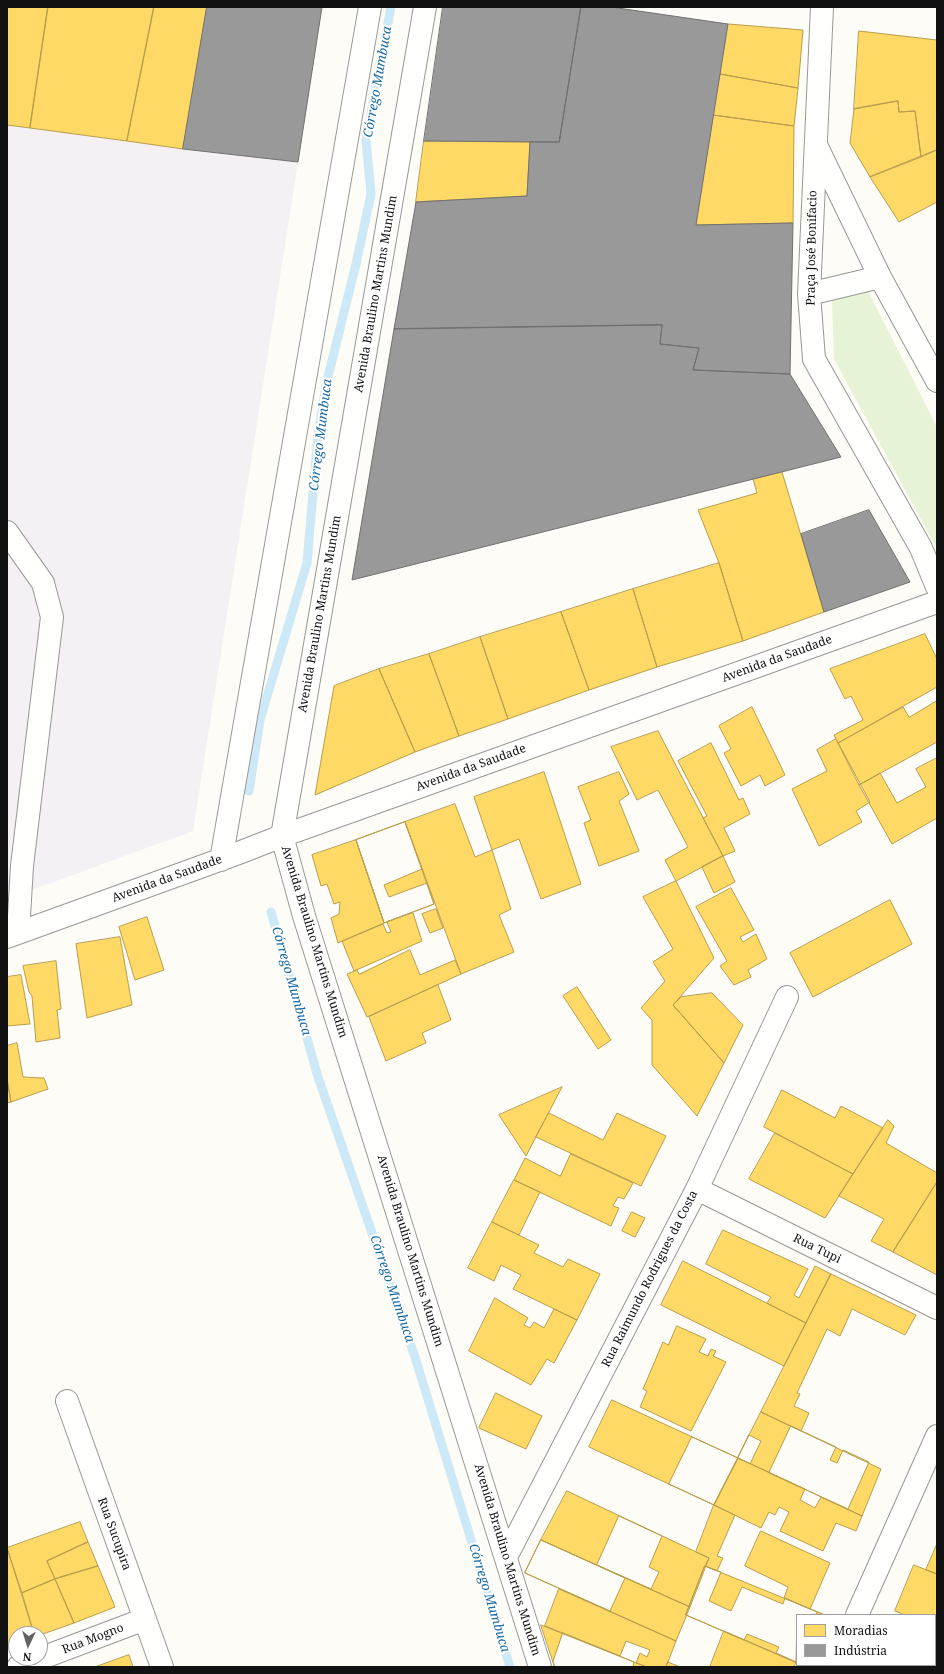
<!DOCTYPE html>
<html>
<head>
<meta charset="utf-8">
<style>
  body { margin:0 }
  #map { position:relative; width:944px; height:1674px; overflow:hidden; background:#fdfcf7; font-family:"Noto Serif",serif }
  canvas { display:block }
  .frame { position:absolute; inset:0; border:8px solid #111; pointer-events:none }
  .legend { position:absolute; left:796px; top:1614px; width:140px; height:52px; box-sizing:border-box; background:#fff; border:1px solid #a0a0a0; margin:0; padding:5px 7px; list-style:none; font-size:12px; color:#111 }
  .legend li { display:flex; align-items:center; gap:8px; height:20px }
  .legend b { width:20px; border:1px solid #a0a0a0 }
  .north { position:absolute; left:8px; top:1626px; width:40px; height:40px; box-sizing:border-box; background:#fff; border:1px solid #a0a0a0; border-radius:50%; rotate:184deg; font-size:11px; font-weight:700; line-height:16px; text-align:center; color:#111 }
  .north::after { content:''; display:block; margin:auto; width:14px; height:18px; background:#646362; clip-path:polygon(50% 0,100% 100%,50% 72%,0 100%) }
</style>
</head>
<body>
<div id="map">
<canvas width="944" height="1674"></canvas>
<div class="frame"></div>
<ul class="legend">
<li><b style="height:11px;background:#ffd966"></b>Moradias</li>
<li><b style="height:11px;background:#999"></b>Indústria</li>
</ul>
<div class="north">N</div>
</div>
<script>
const ctx = document.querySelector('canvas').getContext('2d');
ctx.lineJoin = 'round';
function paint(path, color) {
  ctx.fillStyle = color;
  ctx.fill(path, 'evenodd');
}
function stroke(path, color, width, dash) {
  ctx.strokeStyle = color;
  ctx.lineWidth = width;
  ctx.lineCap = dash ? 'butt' : 'round';
  ctx.setLineDash(dash || []);
  ctx.stroke(path);
}
function drawText(font, color, halo, rows, align = 'center') {
  ctx.font = font + ' "Noto Serif",serif';
  ctx.lineWidth = 4;
  ctx.setLineDash([]);
  ctx.textBaseline = 'middle';
  ctx.strokeStyle = halo;
  ctx.fillStyle = color;
  for (const [text, x, y, turn = 0] of rows) {
    ctx.save();
    ctx.translate(x, y);
    ctx.rotate((+turn || 0) * Math.PI / 180);
    ctx.textAlign = isNaN(turn) ? turn : align;
    if (halo) ctx.strokeText(text, 0, 0);
    ctx.fillText(text, 0, 0);
    ctx.restore();
  }
}
const industrial = new Path2D(`
  M 7,125 L 183,149 L 298,162 L 193,831 L 7,899 Z`);
const green = new Path2D(`
  M 854,287 L 868,291 L 937,427 L 937,549 L 834,359 L 832,299 Z`);
const homes = new Path2D(`
  M 7,7 L 48,7 L 30,128 L 7,125 Z
  M 48,7 L 154,7 L 127,141 L 30,128 Z
  M 154,7 L 207,7 L 183,149 L 127,141 Z
  M 728,24 L 803,30 L 798,88 L 720,74 Z
  M 859,31 L 937,40 L 937,150 L 921,157 L 915,111 L 899,112 L 898,101 L 854,109 Z
  M 720,74 L 798,88 L 794,126 L 713,115 Z
  M 898,101 L 899,112 L 915,111 L 921,157 L 870,177 L 850,143 L 854,109 Z
  M 713,115 L 794,126 L 793,223 L 696,225 Z
  M 424,141 L 530,142 L 527,196 L 416,202 Z
  M 937,150 L 937,202 L 899,222 L 870,177 Z
  M 782,472 L 824,612 L 743,641 L 719,563 L 698,510 L 757,493 L 753,479 Z
  M 719,563 L 743,641 L 657,667 L 633,589 Z
  M 633,589 L 657,667 L 589,690 L 561,612 Z
  M 561,612 L 589,690 L 508,719 L 480,637 Z
  M 925,634 L 937,659 L 937,687 L 838,743 L 834,735 L 863,720 L 851,696 L 845,699 L 830,669 Z
  M 480,637 L 508,719 L 459,736 L 429,654 Z
  M 429,654 L 459,736 L 415,752 L 379,669 Z
  M 379,669 L 415,752 L 315,795 L 334,686 Z
  M 937,701 L 937,742 L 859,785 L 838,743 L 903,707 L 909,717 Z
  M 752,707 L 785,775 L 765,786 L 760,775 L 741,786 L 724,753 L 731,749 L 719,726 Z
  M 658,731 L 723,856 L 676,881 L 665,860 L 688,847 L 658,790 L 637,800 L 611,747 Z
  M 836,739 L 870,802 L 856,811 L 862,822 L 819,846 L 792,789 L 827,771 L 817,750 Z
  M 711,743 L 739,800 L 743,798 L 750,814 L 724,828 L 735,851 L 723,856 L 703,818 L 707,816 L 678,761 Z
  M 937,758 L 937,818 L 892,844 L 859,785 L 880,773 L 897,803 L 926,787 L 916,769 Z
  M 544,772 L 581,884 L 541,899 L 519,839 L 492,850 L 474,797 Z
  M 619,772 L 629,794 L 619,801 L 639,851 L 599,866 L 584,823 L 591,820 L 578,787 Z
  M 455,804 L 475,857 L 492,850 L 511,909 L 499,915 L 514,952 L 461,974 L 405,822 Z
  M 405,822 L 434,904 L 384,923 L 356,840 Z
  M 405,822 L 422,869 L 384,885 L 389,897 L 427,883 L 434,904 L 384,923 L 356,840 Z
  M 356,840 L 384,923 L 338,943 L 331,918 L 339,914 L 340,902 L 334,904 L 327,884 L 321,886 L 312,855 Z
  M 723,856 L 735,882 L 714,893 L 702,867 Z
  M 676,881 L 714,958 L 673,1005 L 724,1063 L 697,1116 L 652,1065 L 652,1020 L 641,1008 L 665,981 L 653,962 L 673,949 L 643,897 Z
  M 731,888 L 754,930 L 740,937 L 743,942 L 756,934 L 767,959 L 748,970 L 751,977 L 734,985 L 720,966 L 727,961 L 696,907 Z
  M 890,900 L 912,944 L 813,997 L 790,953 Z
  M 436,909 L 443,928 L 430,933 L 422,914 Z
  M 413,913 L 422,941 L 354,971 L 342,941 L 383,924 L 387,933 L 391,932 L 387,922 Z
  M 147,917 L 164,970 L 135,980 L 119,927 Z
  M 120,937 L 132,1005 L 87,1018 L 76,944 Z
  M 410,950 L 420,975 L 455,960 L 461,974 L 367,1017 L 347,974 L 357,970 L 359,974 Z
  M 56,961 L 61,1009 L 57,1010 L 60,1038 L 36,1042 L 32,996 L 29,992 L 23,966 Z
  M 21,975 L 30,1024 L 7,1026 L 7,977 Z
  M 438,985 L 451,1020 L 422,1033 L 426,1043 L 386,1061 L 369,1017 Z
  M 577,987 L 611,1040 L 598,1049 L 563,996 Z
  M 712,993 L 743,1025 L 724,1063 L 673,1005 L 681,997 Z
  M 17,1043 L 23,1077 L 44,1078 L 48,1089 L 11,1102 L 7,1080 L 7,1046 Z
  M 7,1078 L 11,1102 L 7,1103 Z
  M 562,1087 L 526,1156 L 499,1115 Z
  M 782,1090 L 835,1118 L 841,1106 L 883,1128 L 853,1174 L 764,1127 Z
  M 549,1113 L 603,1140 L 617,1113 L 666,1136 L 641,1186 L 536,1137 Z
  M 888,1120 L 894,1126 L 886,1143 L 937,1173 L 937,1182 L 893,1252 L 871,1241 L 884,1219 L 839,1196 Z
  M 775,1133 L 853,1174 L 825,1218 L 749,1179 Z
  M 571,1154 L 633,1183 L 624,1199 L 618,1197 L 613,1206 L 619,1208 L 611,1226 L 514,1180 L 525,1158 L 560,1176 Z
  M 514,1180 L 540,1192 L 519,1235 L 492,1222 Z
  M 937,1182 L 937,1275 L 893,1252 Z
  M 632,1212 L 645,1218 L 635,1237 L 622,1231 Z
  M 492,1222 L 539,1245 L 534,1253 L 563,1267 L 568,1259 L 600,1274 L 577,1320 L 513,1289 L 521,1275 L 501,1265 L 494,1281 L 468,1268 Z
  M 723,1230 L 808,1269 L 794,1295 L 799,1298 L 815,1266 L 831,1274 L 806,1323 L 767,1303 L 771,1297 L 706,1264 Z
  M 683,1261 L 806,1323 L 784,1366 L 661,1305 Z
  M 831,1274 L 916,1315 L 905,1335 L 852,1309 L 840,1336 L 827,1329 L 797,1393 L 800,1394 L 794,1406 L 809,1413 L 801,1431 L 761,1412 Z
  M 495,1298 L 528,1318 L 524,1325 L 530,1328 L 534,1322 L 544,1328 L 554,1309 L 577,1320 L 554,1363 L 547,1359 L 531,1385 L 469,1351 Z
  M 677,1326 L 706,1339 L 699,1352 L 708,1356 L 711,1349 L 716,1351 L 713,1356 L 726,1362 L 691,1431 L 640,1407 L 647,1391 L 643,1389 L 663,1342 L 668,1345 Z
  M 496,1393 L 542,1416 L 526,1449 L 479,1428 Z
  M 612,1400 L 738,1458 L 714,1505 L 589,1447 Z
  M 761,1412 L 881,1469 L 862,1516 L 738,1458 Z
  M 791,1426 L 836,1447 L 830,1460 L 837,1463 L 843,1450 L 869,1462 L 848,1509 L 769,1473 Z
  M 749,1435 L 761,1441 L 750,1464 L 738,1458 Z
  M 692,1437 L 738,1458 L 714,1505 L 669,1484 Z
  M 738,1458 L 805,1489 L 800,1500 L 815,1508 L 821,1497 L 862,1516 L 856,1531 L 836,1523 L 823,1551 L 780,1531 L 789,1512 L 779,1507 L 775,1515 L 769,1512 L 761,1528 L 714,1505 Z
  M 567,1491 L 709,1558 L 690,1607 L 541,1540 Z
  M 714,1505 L 735,1515 L 717,1556 L 723,1558 L 717,1571 L 705,1566 L 709,1558 L 696,1552 Z
  M 619,1516 L 662,1536 L 649,1567 L 659,1572 L 651,1589 L 597,1565 Z
  M 80,1522 L 88,1542 L 47,1561 L 55,1579 L 22,1593 L 7,1548 Z
  M 761,1531 L 830,1563 L 810,1609 L 784,1598 L 788,1587 L 745,1566 Z
  M 541,1540 L 690,1607 L 676,1641 L 525,1573 Z
  M 541,1540 L 625,1578 L 610,1611 L 525,1573 Z
  M 88,1542 L 98,1566 L 55,1579 L 47,1561 Z
  M 937,1544 L 937,1574 L 926,1570 Z
  M 7,1548 L 34,1634 L 16,1634 L 16,1643 L 7,1646 Z
  M 914,1565 L 937,1574 L 937,1628 L 935,1627 L 935,1615 L 905,1615 L 895,1611 Z
  M 98,1566 L 115,1607 L 74,1623 L 55,1579 Z
  M 705,1566 L 823,1614 L 797,1615 L 797,1663 L 686,1615 Z
  M 705,1566 L 721,1572 L 709,1601 L 731,1611 L 742,1587 L 783,1604 L 785,1598 L 817,1612 L 816,1615 L 797,1615 L 796,1662 L 776,1653 L 779,1647 L 747,1634 L 744,1640 L 686,1615 Z
  M 55,1579 L 74,1623 L 40,1635 L 34,1634 L 22,1593 Z
  M 559,1589 L 676,1641 L 666,1667 L 647,1667 L 636,1663 L 640,1653 L 647,1657 L 650,1650 L 626,1641 L 620,1656 L 545,1626 Z
  M 541,1625 L 634,1662 L 647,1667 L 555,1667 Z
  M 935,1627 L 937,1628 L 937,1667 L 916,1667 L 917,1665 L 935,1665 Z
  M 724,1631 L 796,1662 L 794,1667 L 710,1667 Z
  M 563,1633 L 634,1662 L 633,1667 L 555,1667 L 553,1662 Z
  M 129,1655 L 133,1667 L 95,1667 Z
  M 668,1662 L 680,1667 L 666,1667 Z
  M 877,1665 L 888,1665 L 893,1667 L 877,1667 Z`);
const industry = new Path2D(`
  M 207,7 L 322,7 L 298,162 L 183,149 Z
  M 443,7 L 581,7 L 559,142 L 424,141 Z
  M 581,7 L 611,7 L 728,24 L 696,225 L 793,223 L 790,374 L 693,370 L 699,348 L 660,344 L 662,325 L 394,329 L 416,202 L 527,196 L 530,142 L 559,142 Z
  M 662,325 L 660,344 L 699,348 L 693,370 L 790,374 L 841,457 L 352,580 L 394,329 Z
  M 869,510 L 910,582 L 824,612 L 801,534 Z`);
const stream = new Path2D(`
  M 249,791 L 260,720 L 307,563 L 318,435 L 326,385 L 356,264 L 371,194 L 366,140 L 391,7
  M 271,912 L 318,1077 L 415,1357 L 510,1667`);
const minor = new Path2D(`
  M 425,7 L 282,836 L 304,916 L 540,1667
  M 822,7 L 809,294 L 814,359 L 921,548 L 937,587
  M 817,147 L 880,277 L 937,381
  M 809,294 L 880,277
  M 7,532 L 43,583 L 52,617 L 22,866 L 18,933
  M 221,860 L 370,7
  M 7,937 L 236,854 L 282,836 L 937,602
  M 697,1189 L 937,1308
  M 67,1401 L 162,1667
  M 506,1557 L 697,1189 L 787,997
  M 857,1615 L 937,1436
  M 18,1667 L 145,1619
  M 834,1667 L 835,1665`);
const streetNames = [
  ["Praça José Bonifacio",812,248,-89],
  ["Avenida Braulino Martins Mundim",376,294,-80],
  ["Avenida Braulino Martins Mundim",320,614,-80],
  ["Avenida da Saudade",777,659,-20],
  ["Avenida da Saudade",471,768,-20],
  ["Avenida da Saudade",167,879,-20],
  ["Avenida Braulino Martins Mundim",314,942,73],
  ["Rua Tupi",817,1249,26],
  ["Avenida Braulino Martins Mundim",410,1251,73],
  ["Rua Raimundo Rodrigues da Costa",650,1279,-63],
  ["Rua Sucupira",114,1534,70],
  ["Avenida Braulino Martins Mundim",507,1560,73],
  ["Rua Mogno",93,1639,-21]
];
const waterNames = [
  ["Córrego Mumbuca",378,82,-80],
  ["Córrego Mumbuca",321,435,-83],
  ["Córrego Mumbuca",291,981,74],
  ["Córrego Mumbuca",392,1289,71],
  ["Córrego Mumbuca",489,1598,73]
];
paint(industrial, '#f5f0f3');
paint(green, '#e7f3d7');
paint(homes, '#ffd966');
stroke(homes, '#b89d4c', 1);
paint(industry, '#999');
stroke(industry, '#707070', 1);
stroke(stream, '#cde8f7', 9);
stroke(minor, '#979795', 24);
stroke(minor, '#fffffe', 22);
drawText('12px', '#111', '#fff', streetNames);
drawText('italic 13px', '#1768a6', '#fff', waterNames);
</script>
</body>
</html>
